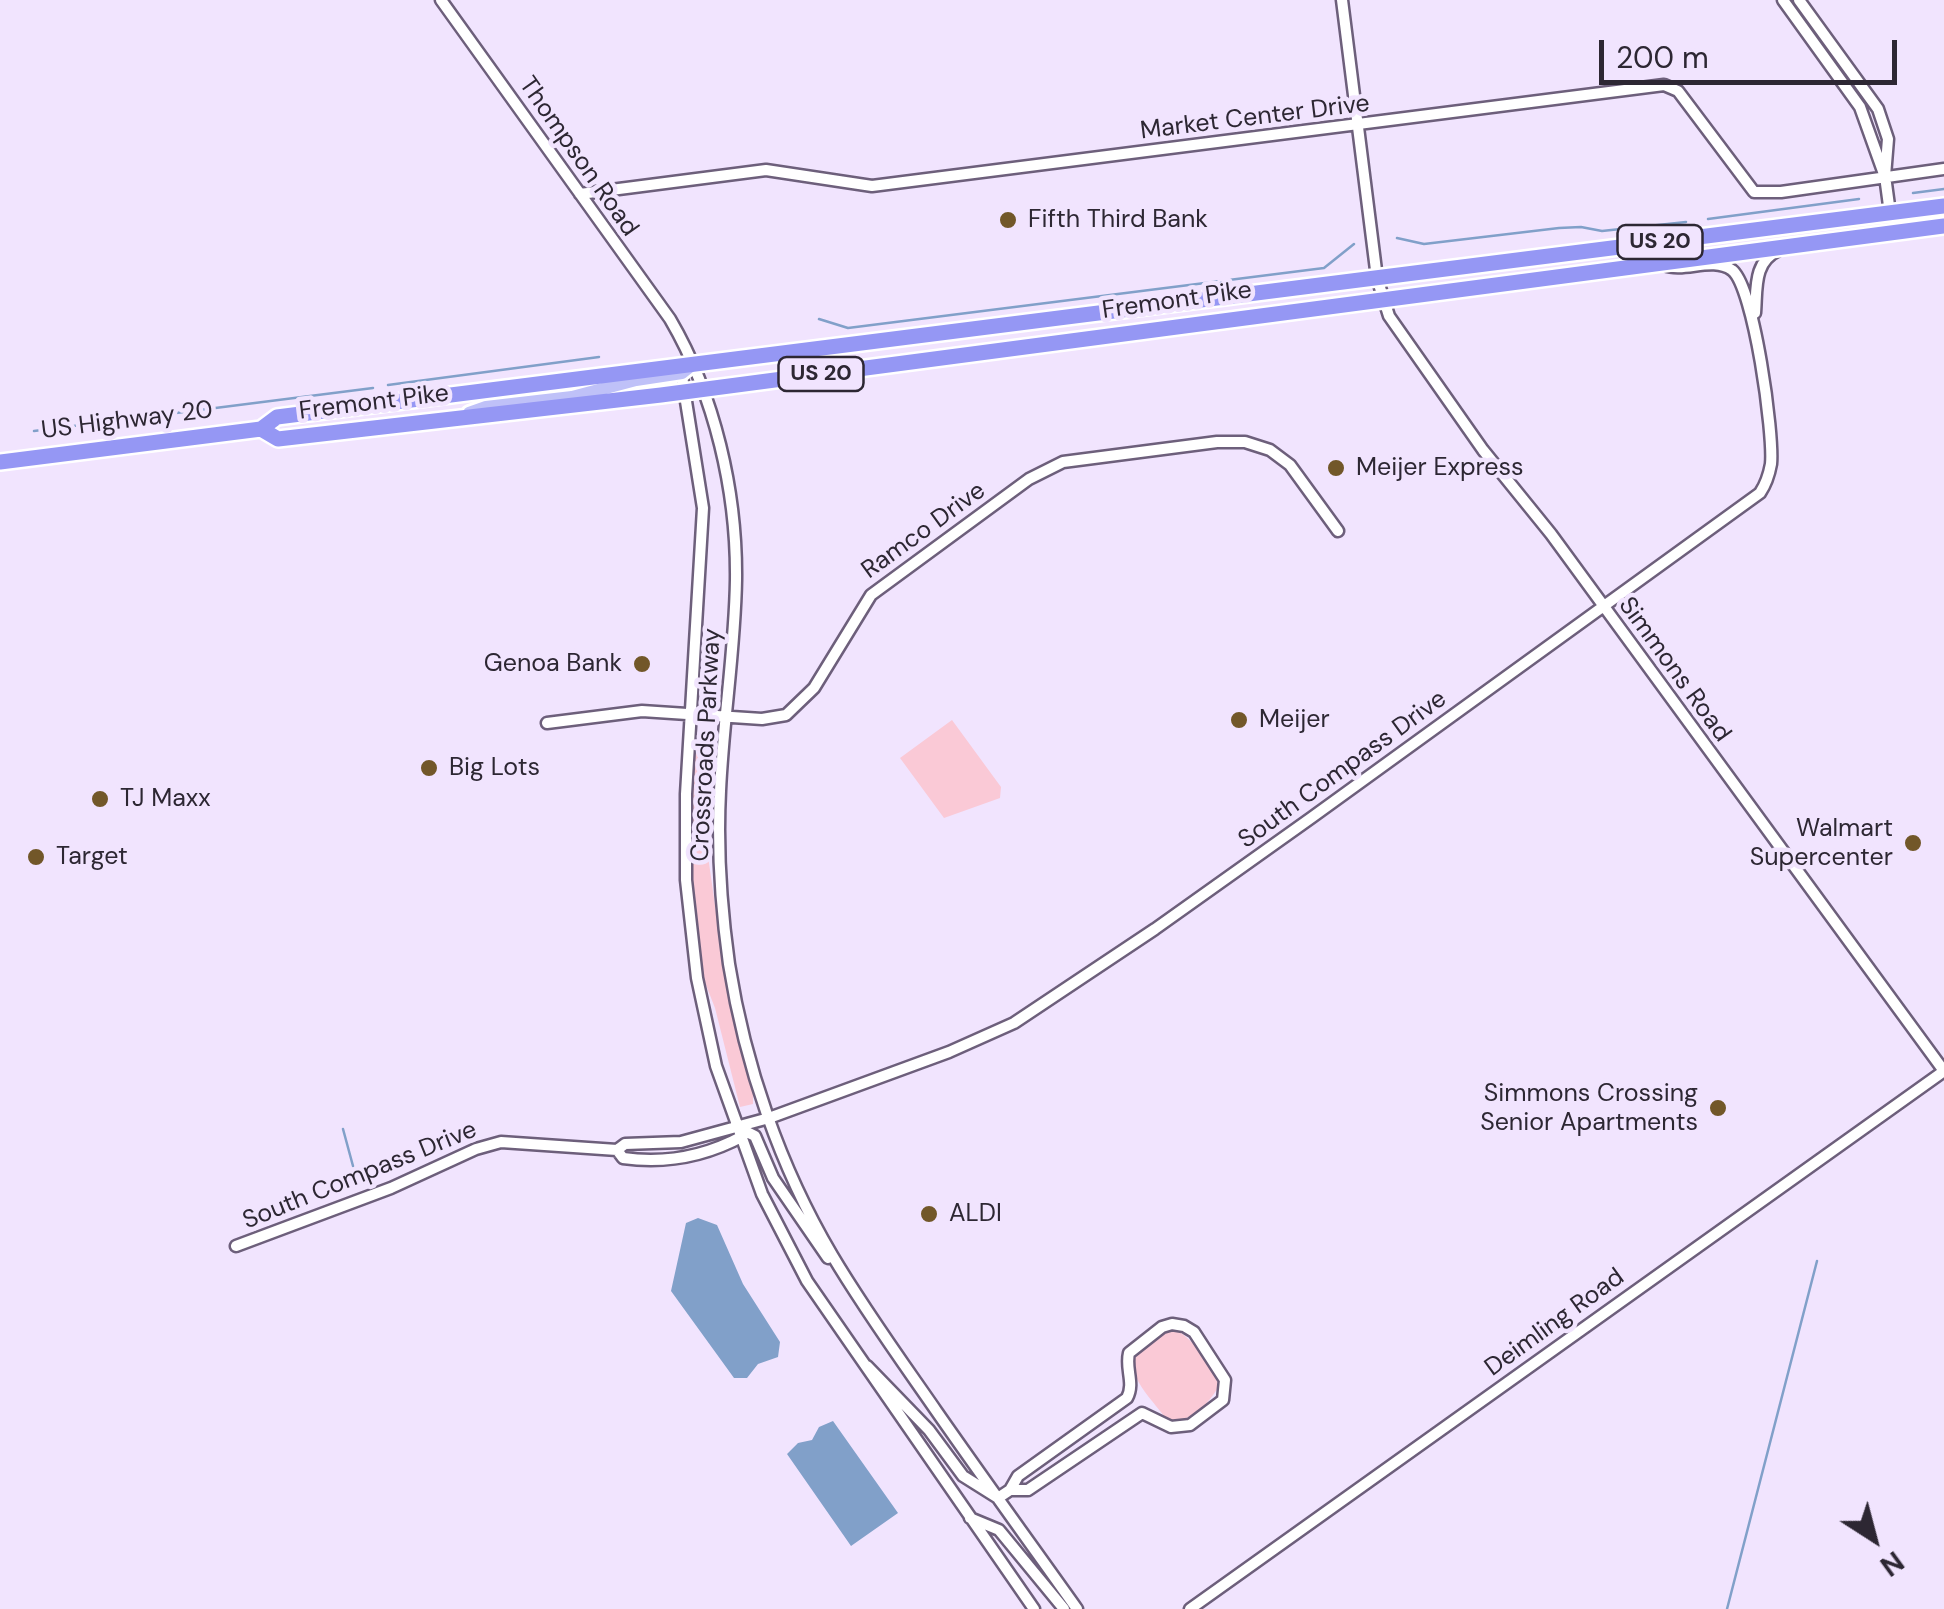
<!DOCTYPE html>
<html>
<head>
<meta charset="utf-8">
<style>
  body { margin:0 }
  #map { position:relative; width:1944px; height:1609px; overflow:hidden; background:#f1e4fe; font-family:"DM Sans",sans-serif }
  canvas { display:block }
  .north { position:absolute; left:1824px; top:1489px; width:100px; height:100px; -webkit-text-stroke:8px #f1e4fe; paint-order:stroke; rotate:144deg; font-size:28px; font-weight:700; line-height:40px; text-align:center; color:#2d2733 }
  .north::after { content:''; display:block; margin:auto; width:35px; height:45px; background:#2d2733; clip-path:polygon(50% 0,100% 100%,50% 72%,0 100%) }
  .scale { position:absolute; left:1599px; top:40px; width:298px; height:45px; box-sizing:border-box; border:5px solid #2d2733; border-top:0; padding-left:12px; font-size:30px; line-height:35px; white-space:nowrap; color:#2d2733; -webkit-text-stroke:8px #f1e4fe; paint-order:stroke }
</style>
</head>
<body>
<div id="map">
<canvas width="1944" height="1609"></canvas>
<div class="north">N</div>
<div class="scale">200 m</div>
</div>
<script>
const ctx = document.querySelector('canvas').getContext('2d');
ctx.lineJoin = 'round';
function paint(path, color) {
  ctx.fillStyle = color;
  ctx.fill(path, 'evenodd');
}
function stroke(path, color, width, dash) {
  ctx.strokeStyle = color;
  ctx.lineWidth = width;
  ctx.lineCap = dash ? 'butt' : 'round';
  ctx.setLineDash(dash || []);
  ctx.stroke(path);
}
function drawText(font, color, halo, rows, align = 'center') {
  ctx.font = font + ' "DM Sans",sans-serif';
  ctx.lineWidth = 9;
  ctx.setLineDash([]);
  ctx.textBaseline = 'middle';
  ctx.strokeStyle = halo;
  ctx.fillStyle = color;
  for (const [text, x, y, turn = 0] of rows) {
    ctx.save();
    ctx.translate(x, y);
    ctx.rotate((+turn || 0) * Math.PI / 180);
    ctx.textAlign = isNaN(turn) ? turn : align;
    if (halo) ctx.strokeText(text, 0, 0);
    ctx.fillText(text, 0, 0);
    ctx.restore();
  }
}
const green = new Path2D(`
  M 952,720 L 1001,787 L 1000,798 L 944,818 L 900,758 Z
  M 700,738 L 711,741 L 707,849 L 727,990 L 753,1092 L 753,1104 L 740,1107 L 715,1008 L 704,980 L 692,880 L 692,806 L 695,756 Z
  M 1176,1330 C 1195,1340 1212,1366 1219,1386 C 1208,1405 1194,1418 1172,1423 L 1165,1417 C 1148,1394 1115,1366 1148,1344 C 1157,1337 1164,1331 1176,1330 Z`);
const water = new Path2D(`
  M 698,1218 L 717,1225 L 743,1284 L 780,1342 L 778,1357 L 758,1364 L 747,1378 L 734,1378 L 671,1291 L 686,1223 Z
  M 833,1421 L 898,1513 L 851,1546 L 787,1454 L 798,1443 L 812,1440 L 819,1427 Z`);
const stream = new Path2D(`
  M 1913,193 L 1944,189
  M 1708,219 L 1859,199
  M 1397,238 L 1424,244 L 1559,228 L 1581,227 L 1602,231 L 1686,222
  M 819,319 L 848,328 L 1324,268 L 1354,244
  M 388,385 L 599,357
  M 34,431 L 373,388
  M 343,1129 L 353,1166
  M 1727,1609 L 1817,1261`);
const minor = new Path2D(`
  M 441,0 L 670,319 C 715,396 737,492 736,580 C 735,650 723,721 720,791 C 717,849 721,907 729,964 C 745,1065 780,1167 832,1255 C 864,1309 901,1360 937,1412 C 983,1478 1030,1543 1077,1609
  M 1342,0 L 1377,278 L 1389,316 L 1483,450 L 1551,534 L 1944,1071
  M 1783,0 L 1860,107 L 1884,174
  M 1799,0 L 1878,109 L 1888,139 L 1885,176 L 1890,213
  M 580,194 L 766,170 L 872,186 L 1664,85 L 1678,91 L 1754,192 L 1781,192 L 1944,169
  M 1755,313 C 1757,288 1753,262 1779,250
  M 681,370 L 703,508 L 686,794 L 686,880 L 697,978 L 716,1066 L 762,1194 L 807,1281 L 1034,1609
  M 547,723 L 642,711 L 762,719 L 786,715 L 814,688 L 871,595 L 1029,479 L 1063,462 L 1217,442 L 1245,442 L 1270,450 L 1290,465 L 1338,531
  M 735,1126 L 755,1136 L 773,1178 L 828,1258
  M 617,1150 L 623,1158 C 665,1164 706,1156 743,1136
  M 236,1246 L 391,1188 L 476,1149 L 501,1142 L 617,1150 L 625,1144 L 681,1142 L 769,1118 L 949,1052 L 1014,1023 L 1155,929 L 1311,818 L 1760,493 C 1766,484 1769,475 1771,464 C 1774,434 1754,287 1732,270 C 1712,256 1685,273 1664,265
  M 867,1366 L 929,1430 L 963,1476 L 998,1498 L 1010,1490 L 1018,1476 L 1127,1398 C 1135,1383 1125,1369 1129,1353 L 1162,1327 L 1172,1324 L 1184,1326 L 1194,1332 L 1225,1380 L 1223,1400 L 1190,1425 L 1171,1427 L 1142,1413 L 1028,1490 L 1010,1490
  M 970,1518 L 999,1530 L 1064,1609
  M 1190,1609 L 1944,1071`);
const major = new Path2D(`
  M 469,413 L 486,407 L 572,397 L 636,380 L 682,373 L 692,365`);
const highway = new Path2D(`
  M 261,429 L 277,417 L 1944,206
  M 261,429 L 278,439 L 661,395 L 1944,226
  M 0,462 L 261,429`);
const markers = [
  [1008,220,10,"#725729"],
  [1336,468,10,"#725729"],
  [642,664,10,"#725729"],
  [1239,720,10,"#725729"],
  [429,768,10,"#725729"],
  [100,799,10,"#725729"],
  [1913,843,10,"#725729"],
  [36,857,10,"#725729"],
  [1718,1108,10,"#725729"],
  [929,1214,10,"#725729"]
];
const shields = [
  [1660,242,85],
  [821,374,85]
];
const shieldNames = [
  ["US 20",1660,242],
  ["US 20",821,374]
];
const streetNames = [
  ["Market Center Drive",1255,118,-7],
  ["Thompson Road",578,157,55],
  ["Fremont Pike",1177,301,-8],
  ["Fremont Pike",374,403,-7],
  ["US Highway 20",127,421,-7],
  ["Ramco Drive",924,531,-36],
  ["Simmons Road",1674,670,54],
  ["Crossroads Parkway",707,745,-87],
  ["South Compass Drive",1343,770,-36],
  ["South Compass Drive",360,1176,-22],
  ["Deimling Road",1555,1323,-36]
];
const poiNames = [
  ["Fifth Third Bank",1028,220],
  ["Meijer Express",1356,468],
  ["Genoa Bank",622,664,"right"],
  ["Meijer",1259,720],
  ["Big Lots",449,768],
  ["TJ Maxx",120,799],
  ["Walmart",1893,829,"right"],
  ["Supercenter",1893,858,"right"],
  ["Target",56,857],
  ["Simmons Crossing",1698,1094,"right"],
  ["Senior Apartments",1698,1123,"right"],
  ["ALDI",949,1214]
];
paint(green, '#fac9d6');
paint(water, '#81a0c9');
stroke(stream, '#81a0c9', 2.5);
stroke(minor, '#6d5f7b', 15);
stroke(major, '#fff', 18);
stroke(highway, '#fff', 20);
stroke(minor, '#fff', 10);
stroke(major, '#bfc1f8', 12);
stroke(highway, '#9597f4', 15);
for (const [x, y, r, color] of markers) {
  const dot = new Path2D();
  dot.arc(x, y, r, 0, 2 * Math.PI);
  ctx.fillStyle = color;
  ctx.fill(dot);
  stroke(dot, '#f1e4fe', 4);
}
for (const [x, y, w] of shields) {
  const box = new Path2D();
  box.roundRect(x - w / 2, y - 17, w, 34, 8);
  ctx.fillStyle = '#f1e4fe';
  ctx.fill(box);
  stroke(box, '#2d2733', 2.5);
}
drawText('bold 22px', '#2d2733', null, shieldNames);
drawText('25px', '#2d2733', '#f1e4fe', streetNames);
drawText('25px', '#2d2733', '#f1e4fe', poiNames, 'left');
</script>
</body>
</html>
